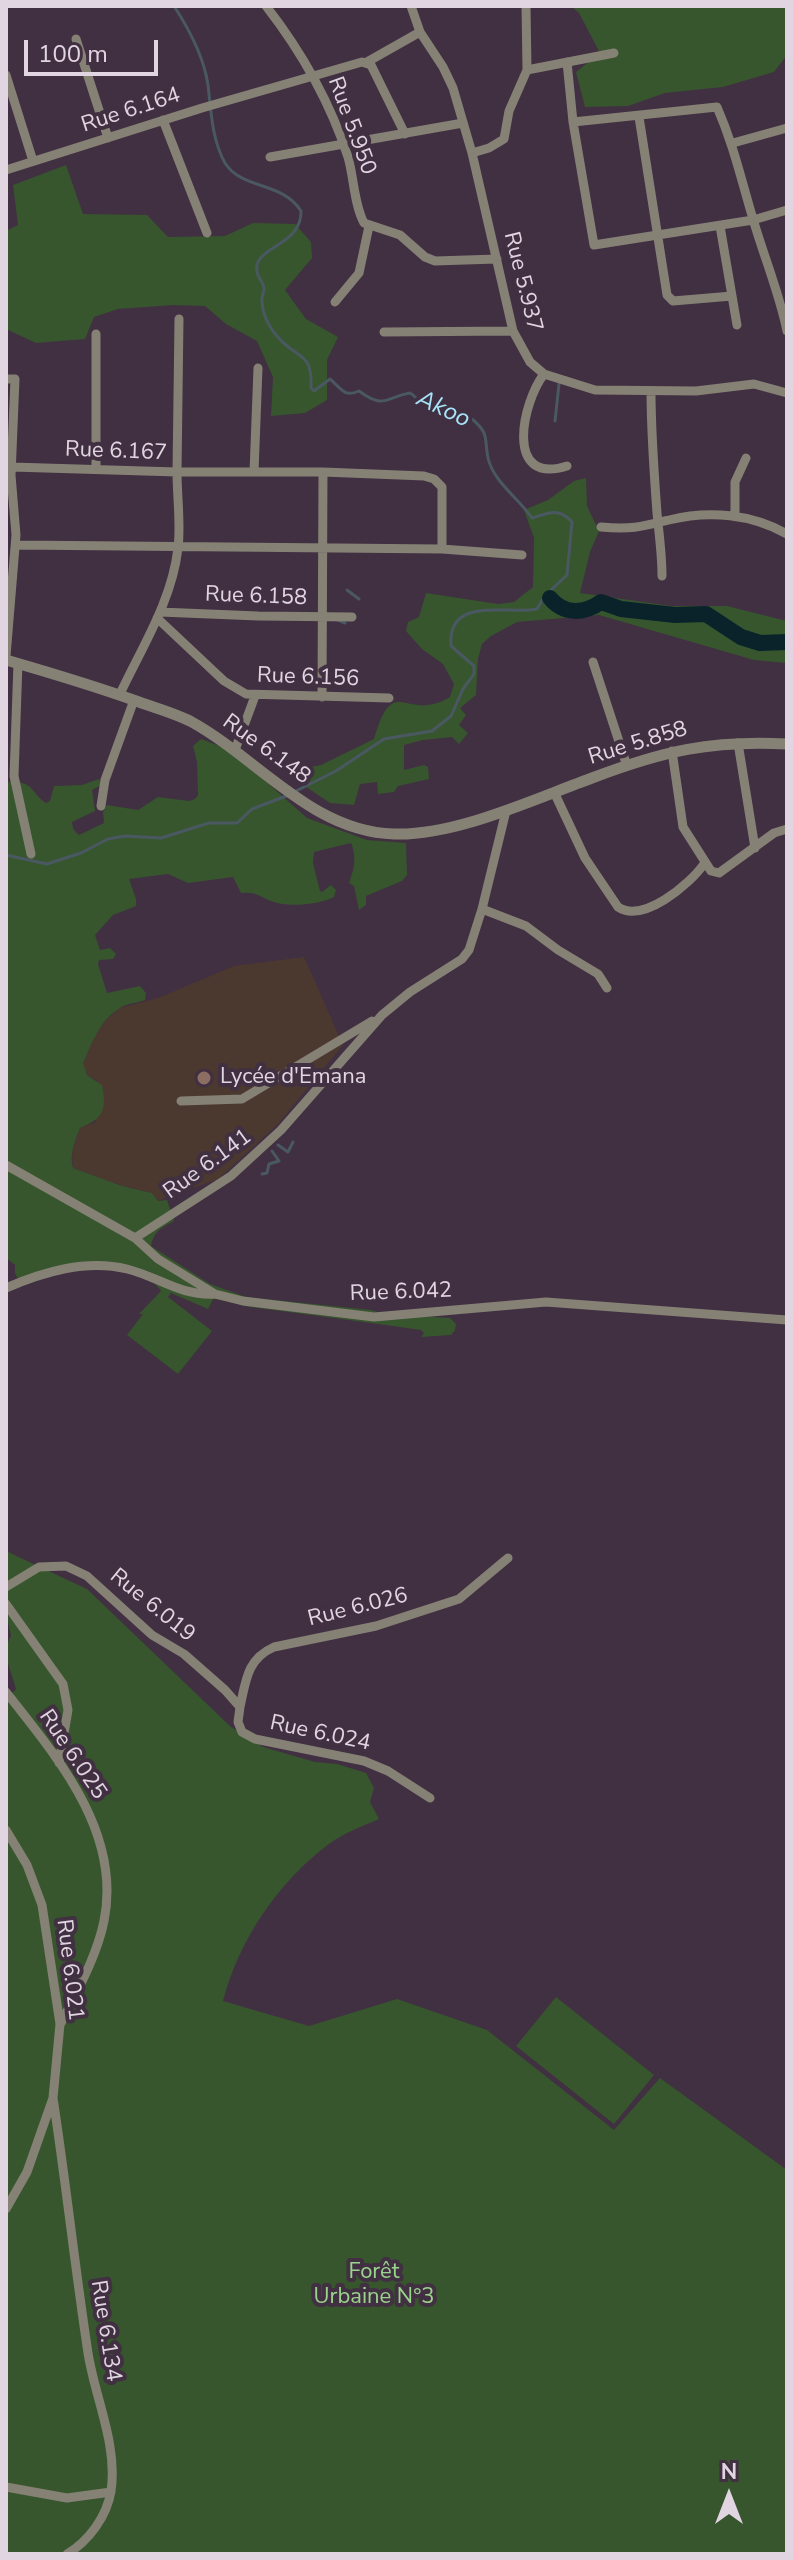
<!DOCTYPE html>
<html>
<head>
<meta charset="utf-8">
<style>
  body { margin:0 }
  #map { position:relative; width:793px; height:2560px; overflow:hidden; background:#412f42; font-family:"Nunito Sans",sans-serif }
  canvas { display:block }
  .frame { position:absolute; inset:0; border:8px solid #e1d5e1; pointer-events:none }
  .north { position:absolute; left:689px; top:2456px; width:80px; height:80px; -webkit-text-stroke:6px #412f42; paint-order:stroke; rotate:0deg; font-size:22px; font-weight:700; line-height:32px; text-align:center; color:#e1d5e1 }
  .north::after { content:''; display:block; margin:auto; width:28px; height:36px; background:#e1d5e1; clip-path:polygon(50% 0,100% 100%,50% 72%,0 100%) }
  .scale { position:absolute; left:24px; top:40px; width:134px; height:36px; box-sizing:border-box; border:4px solid #e1d5e1; border-top:0; padding-left:10px; font-size:24px; line-height:28px; white-space:nowrap; color:#e1d5e1; -webkit-text-stroke:6px #412f42; paint-order:stroke }
</style>
</head>
<body>
<div id="map">
<canvas width="793" height="2560"></canvas>
<div class="frame"></div>
<div class="north">N</div>
<div class="scale">100 m</div>
</div>
<script>
const ctx = document.querySelector('canvas').getContext('2d');
ctx.lineJoin = 'round';
function paint(path, color) {
  ctx.fillStyle = color;
  ctx.fill(path, 'evenodd');
}
function stroke(path, color, width, dash) {
  ctx.strokeStyle = color;
  ctx.lineWidth = width;
  ctx.lineCap = dash ? 'butt' : 'round';
  ctx.setLineDash(dash || []);
  ctx.stroke(path);
}
function drawText(font, color, halo, rows, align = 'center') {
  ctx.font = font + ' "Nunito Sans",sans-serif';
  ctx.lineWidth = 8;
  ctx.setLineDash([]);
  ctx.textBaseline = 'middle';
  ctx.strokeStyle = halo;
  ctx.fillStyle = color;
  for (const [text, x, y, turn = 0] of rows) {
    ctx.save();
    ctx.translate(x, y);
    ctx.rotate((+turn || 0) * Math.PI / 180);
    ctx.textAlign = isNaN(turn) ? turn : align;
    if (halo) ctx.strokeText(text, 0, 0);
    ctx.fillText(text, 0, 0);
    ctx.restore();
  }
}
const education = new Path2D(`
  M 304,957 L 343,1045 L 278,1124 L 218,1179 L 158,1201 L 152,1193 L 122,1186 L 73,1168 L 72,1152 L 80,1128 L 96,1122 L 98,1081 L 87,1075 L 82,1063 L 96,1034 L 108,1018 L 120,1008 L 158,998 L 234,966 Z`);
const green = new Path2D(`
  M 571,6 L 787,6 L 787,55 L 774,72 L 723,87 L 665,93 L 628,106 L 585,107 L 576,72 L 600,53 L 579,13 Z
  M 66,165 L 83,214 L 147,215 L 168,237 L 225,236 L 253,223 L 295,224 L 311,242 L 312,258 L 285,290 L 306,319 L 338,337 L 327,360 L 327,400 L 305,413 L 271,416 L 273,377 L 257,341 L 226,324 L 205,306 L 173,305 L 118,309 L 94,317 L 85,339 L 36,343 L 6,329 L 6,231 L 18,225 L 13,185 Z
  M 586,478 L 587,506 L 599,531 L 590,552 L 580,593 L 671,606 L 727,606 L 787,621 L 787,663 L 754,660 L 599,615 L 517,622 L 491,636 L 482,644 L 478,659 L 476,695 L 460,708 L 466,715 L 459,725 L 468,733 L 459,744 L 452,737 L 423,740 L 404,745 L 404,770 L 424,765 L 428,767 L 429,779 L 398,786 L 394,792 L 378,794 L 377,782 L 360,784 L 354,805 L 330,803 L 296,780 L 305,768 L 321,765 L 374,739 C 394,670 405,724 450,697 L 454,684 L 443,664 L 422,649 L 406,631 L 408,622 L 419,617 L 426,593 L 498,604 L 514,602 L 533,587 L 534,538 L 524,510 L 548,500 L 574,481 Z
  M 201,739 L 222,747 L 244,762 L 307,818 L 367,840 L 406,843 L 407,875 L 402,881 L 366,896 L 366,905 L 359,910 L 354,886 L 349,883 C 354,870 357,856 351,843 L 314,852 L 313,863 L 320,891 L 322,892 L 331,885 L 336,890 L 334,897 C 321,904 293,907 277,903 C 262,899 258,891 241,893 L 233,877 L 188,883 L 168,874 L 129,879 L 136,899 L 136,906 L 113,915 L 95,935 L 100,950 L 110,948 L 116,954 L 113,959 L 99,960 L 98,964 L 107,993 L 140,986 L 146,993 L 145,1000 C 138,1003 128,1003 120,1008 C 100,1020 92,1043 83,1063 L 87,1075 L 102,1085 C 107,1110 103,1119 80,1128 C 75,1141 69,1155 73,1168 L 122,1186 L 152,1193 L 158,1201 L 167,1200 L 174,1221 C 161,1228 154,1231 151,1246 L 210,1284 L 246,1297 L 371,1310 L 384,1314 L 450,1318 L 456,1324 L 455,1330 L 451,1335 L 421,1337 L 424,1333 L 421,1330 C 364,1322 307,1314 250,1307 C 237,1305 226,1300 213,1299 L 208,1309 L 171,1293 L 168,1297 L 212,1331 L 178,1374 L 127,1335 L 143,1314 L 139,1314 L 161,1291 C 140,1256 53,1271 21,1285 L 15,1273 L 15,1265 L 6,1258 L 7,784 L 10,781 C 36,783 30,792 46,803 L 50,801 L 54,786 L 82,785 L 99,779 L 101,785 L 92,790 L 95,811 L 72,822 L 73,829 L 79,835 L 104,823 L 103,812 L 107,805 L 138,810 L 158,797 L 189,801 L 195,799 L 198,795 L 197,762 L 193,746 Z
  M 6,1551 L 87,1589 L 231,1727 L 263,1747 L 315,1762 L 337,1764 L 366,1773 L 374,1788 L 370,1802 L 379,1819 C 363,1826 344,1833 329,1844 C 278,1882 239,1940 223,2001 L 309,2026 L 397,1999 L 487,2030 L 614,2130 L 660,2078 L 787,2170 L 787,2554 L 6,2554 L 6,1700 L 16,1689 C 12,1672 0,1653 11,1636 L 6,1613 Z
  M 556,1997 L 654,2075 L 614,2124 L 516,2046 Z`);
const stream = new Path2D(`
  M 174,6 C 189,29 204,57 208,85 C 211,111 212,140 225,163 C 242,190 282,181 301,211 C 302,247 252,246 257,272 C 258,278 264,283 264,289 C 264,293 261,297 262,301 C 262,313 269,327 276,335 C 296,360 313,350 311,388 L 314,391 L 330,379 C 341,388 344,398 359,391 C 385,410 385,397 410,393 C 416,396 418,402 424,405 C 440,412 458,407 472,419 C 490,434 484,439 488,458 C 493,481 519,499 532,518 C 548,513 559,507 572,522 L 567,575 L 551,590 L 550,598 L 543,599 L 537,609 C 507,615 447,595 451,646 L 474,666 L 474,674 L 463,689 L 451,716 L 432,731 L 384,739 L 336,771 L 296,791
  M 555,421 L 559,384
  M 347,590 L 359,599
  M 338,620 L 345,623
  M 6,855 L 47,864 L 81,853 L 108,839 L 125,836 L 161,838 L 209,823 L 237,823 L 252,809 L 289,795
  M 278,1145 L 288,1152 L 293,1142
  M 262,1174 L 267,1173 L 269,1164 L 279,1161 L 272,1151`);
const river = new Path2D(`
  M 550,598 C 564,615 584,614 601,602 L 621,609 L 675,615 L 706,614 L 741,637 L 760,643 L 787,642`);
const minor = new Path2D(`
  M 266,6 C 301,51 330,102 348,157 C 354,178 354,204 364,223 L 400,235 L 425,257 L 435,261 L 497,259
  M 411,6 L 420,32 L 443,67 L 453,88 L 472,153 L 513,331 L 530,362 L 544,374 L 595,390 L 696,391 L 754,384 L 787,393
  M 76,39 L 108,138
  M 367,62 L 420,32
  M 567,62 L 573,122 L 594,245 L 753,220 L 787,210
  M 527,70 L 614,53
  M 6,75 L 33,161
  M 639,117 L 667,295 L 673,301 L 732,296
  M 163,120 L 207,233
  M 573,122 L 717,107 C 734,146 741,179 753,219 C 764,257 779,292 787,331
  M 733,143 L 787,128
  M 472,153 L 489,148 L 504,139 L 509,111 L 527,70 L 526,6
  M 270,157 L 463,123
  M 6,170 L 202,108 L 362,62 L 371,65 L 405,134
  M 720,226 L 737,325
  M 335,302 L 359,273 L 369,226
  M 179,319 L 177,472 L 323,472 L 424,476 L 434,479 L 442,487 L 442,549
  M 384,332 L 513,331
  M 96,334 L 96,468
  M 544,374 C 522,403 504,486 567,466
  M 6,379 L 15,379 L 11,475 L 16,535 L 6,656
  M 651,392 C 651,432 654,472 657,513 C 659,534 662,554 662,576
  M 12,467 L 177,472 C 177,497 181,524 178,548 C 172,601 142,647 120,694
  M 254,472 L 258,368
  M 735,515 L 735,482 L 746,458
  M 601,527 C 630,530 641,527 669,520 C 709,510 752,514 787,534
  M 16,545 L 442,549 L 522,555
  M 160,612 L 258,616 L 352,617
  M 157,618 L 224,681 L 246,694 L 389,698
  M 593,662 L 627,766
  M 18,663 L 14,776 L 31,854
  M 322,697 L 323,472
  M 738,743 L 755,848
  M 235,750 L 255,696
  M 672,751 L 683,827 L 711,871 L 719,873 L 774,833 L 787,829
  M 554,792 L 585,858 L 618,907 C 643,924 690,884 704,864
  M 101,806 L 105,780 L 134,700
  M 482,909 L 526,926 L 558,950 L 598,974 L 607,988
  M 181,1101 L 242,1099 L 372,1021
  M 6,1165 L 135,1238 L 158,1259 L 215,1294 L 243,1301 L 374,1317 L 546,1302 L 787,1320
  M 135,1238 L 231,1176 L 281,1130 L 382,1015 L 410,992 L 462,959 L 469,950 L 482,909 L 506,811
  M 6,1288 C 43,1272 86,1259 127,1269 C 159,1277 180,1296 215,1294
  M 6,1587 L 39,1567 L 66,1566 L 87,1576 L 152,1635 L 184,1654 L 225,1690 L 240,1707 L 238,1722 L 242,1732 L 255,1739 L 364,1761 L 388,1771 L 430,1798
  M 6,1604 L 63,1684 L 68,1710 L 59,1763
  M 6,1692 C 57,1757 122,1832 104,1921 C 97,1956 77,1991 61,2023
  M 240,1707 C 246,1680 247,1659 274,1647 L 376,1626 L 459,1599 L 508,1558
  M 6,1830 L 27,1865 L 42,1905 L 60,2024 L 53,2098 L 27,2172 L 6,2209
  M 53,2098 C 66,2183 75,2268 88,2353 C 95,2398 118,2445 111,2491 C 107,2516 89,2541 67,2554
  M 6,2487 L 67,2498 L 111,2492`);
const tertiary = new Path2D(`
  M 6,660 C 51,673 95,686 139,702 C 156,708 174,713 190,721 C 258,758 312,832 394,834 C 456,836 534,799 592,778 C 663,751 711,740 787,744`);
const markers = [
  [204,1078,8,"#8d6e63"]
];
const streetNames = [
  ["Rue 6.164",131,111,-18],
  ["Rue 5.950",351,126,70],
  ["Rue 5.937",522,282,76],
  ["Rue 6.167",116,452,2],
  ["Rue 6.158",256,597,2],
  ["Rue 6.156",308,678,2],
  ["Rue 5.858",638,744,-17],
  ["Rue 6.148",266,750,36],
  ["Rue 6.141",208,1165,-36],
  ["Rue 6.042",401,1293,-2],
  ["Rue 6.019",152,1606,39],
  ["Rue 6.026",358,1608,-14],
  ["Rue 6.024",320,1734,12],
  ["Rue 6.025",72,1755,56],
  ["Rue 6.021",69,1970,83],
  ["Rue 6.134",105,2331,81]
];
const poiNames = [
  ["Lycée d'Emana",220,1078]
];
const parkNames = [
  ["Forêt",374,2273],
  ["Urbaine N°3",374,2298]
];
const waterNames = [
  ["Akoo",443,410,25]
];
paint(education, '#4b3930');
paint(green, '#37562e');
stroke(stream, '#4a5862', 3);
stroke(river, '#0a232b', 16);
stroke(minor, '#858175', 9);
stroke(tertiary, '#858175', 11);
for (const [x, y, r, color] of markers) {
  const dot = new Path2D();
  dot.arc(x, y, r, 0, 2 * Math.PI);
  ctx.fillStyle = color;
  ctx.fill(dot);
  stroke(dot, '#412f42', 3);
}
drawText('22px', '#e1d5e1', '#412f42', streetNames);
drawText('22px', '#e1d5e1', '#412f42', poiNames, 'left');
drawText('22px', '#9bd48c', '#412f42', parkNames);
drawText('italic 24px', '#a8e5fb', '#412f42', waterNames);
</script>
</body>
</html>
